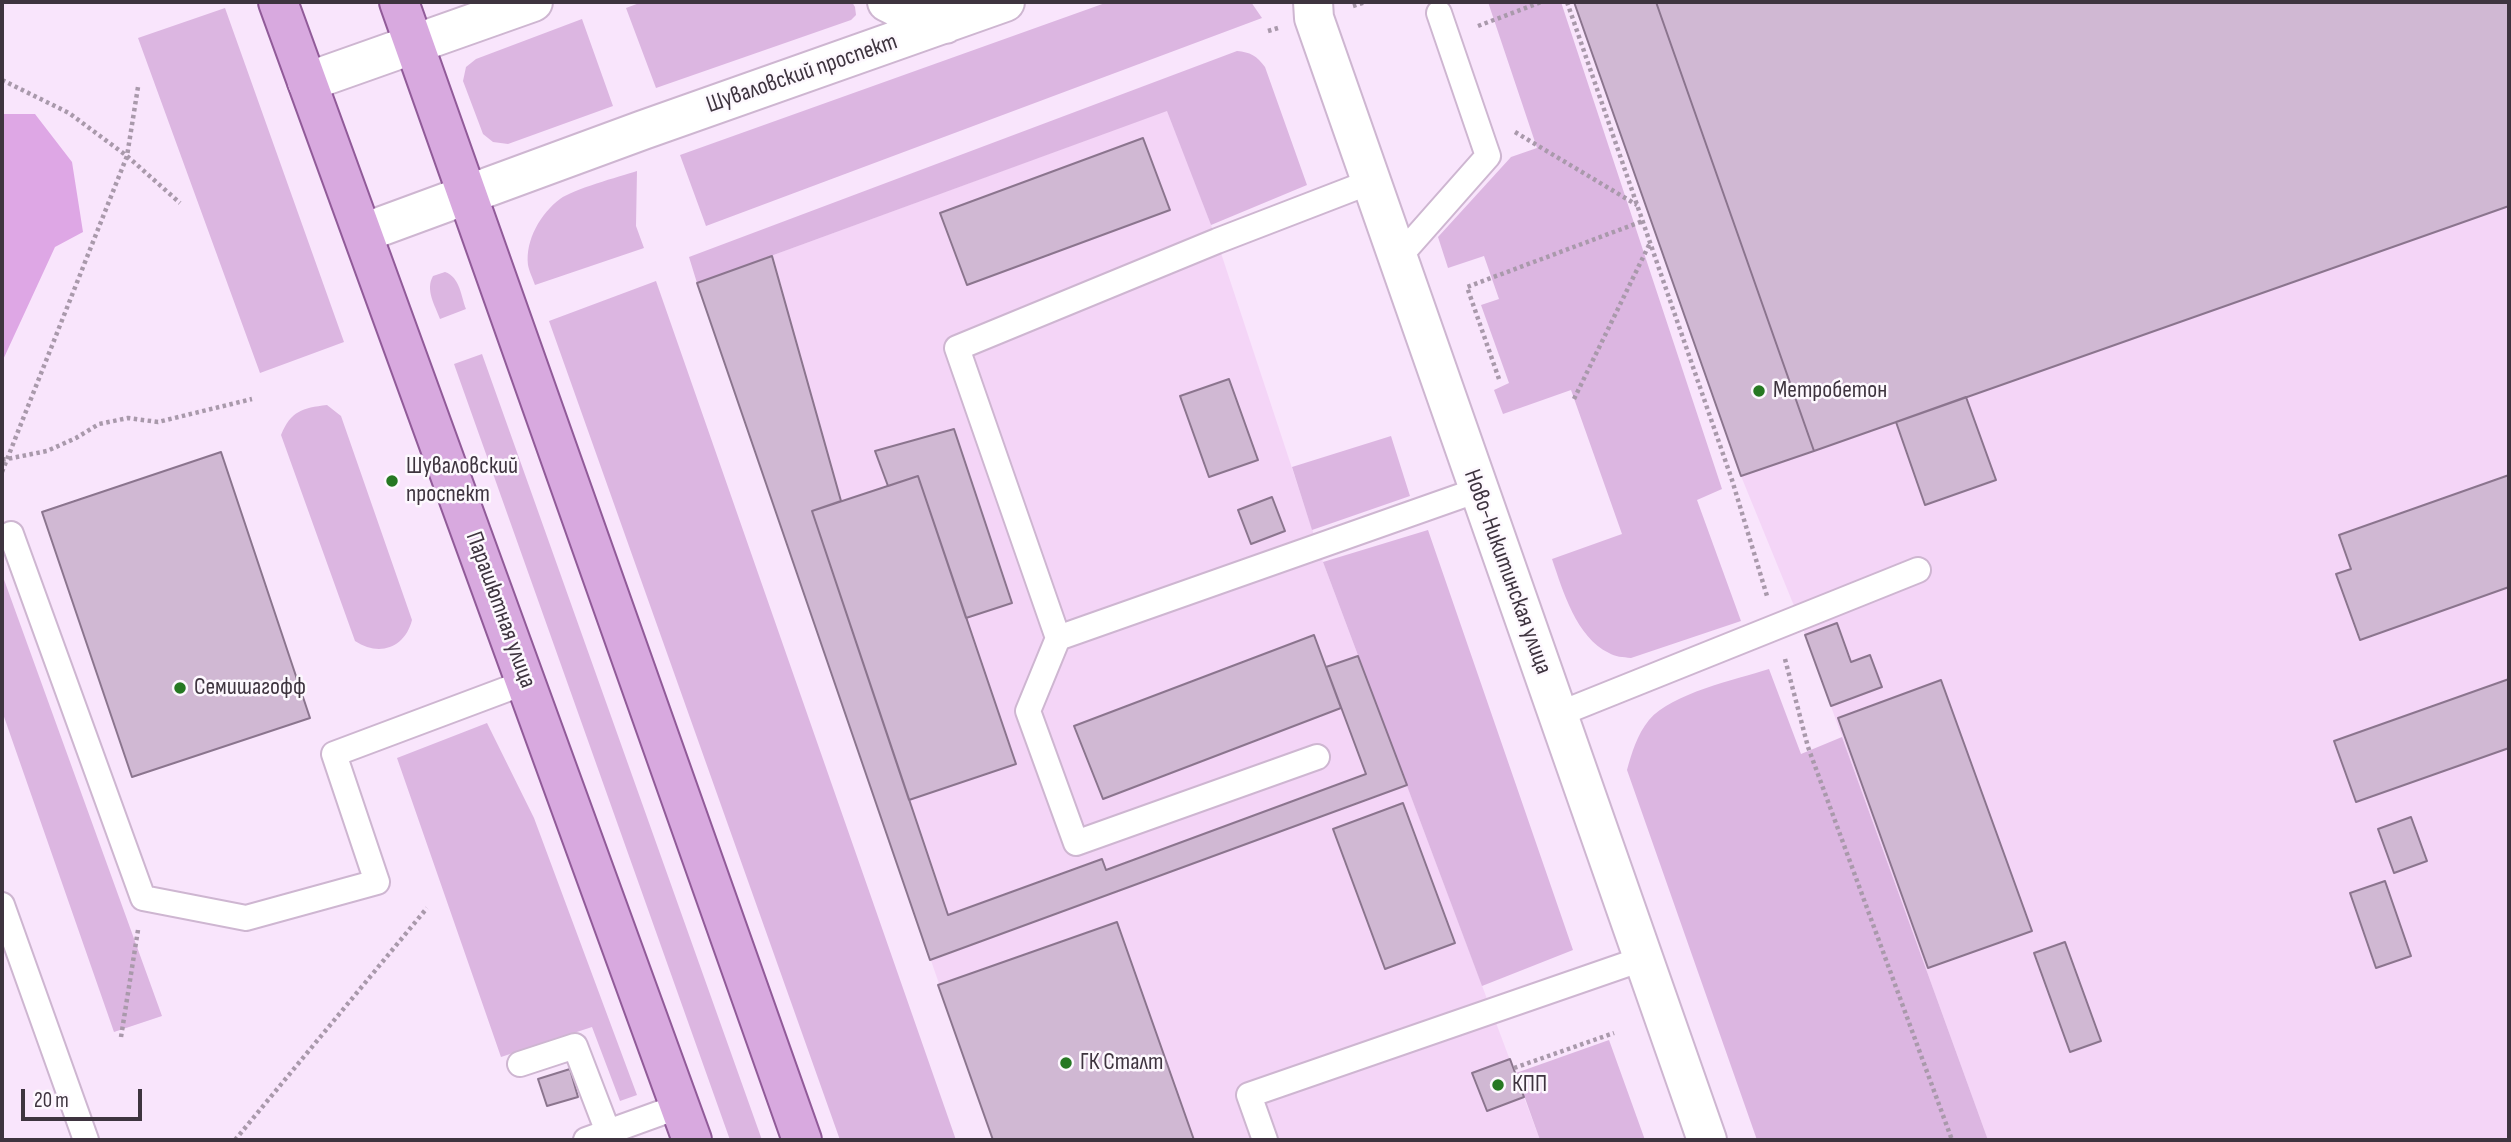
<!DOCTYPE html>
<html>
<head>
<meta charset="utf-8">
<style>
  body { margin:0 }
  #map { position:relative; width:2511px; height:1142px; overflow:hidden; background:#f9e5fc; font-family:"Sofia Sans Condensed",sans-serif }
  canvas { display:block }
  .frame { position:absolute; inset:0; border:4px solid #3e343f; pointer-events:none }
  .scale { position:absolute; left:21px; top:1089px; width:121px; height:32px; box-sizing:border-box; border:4px solid #3e343f; border-top:0; padding-left:9px; font-size:21px; line-height:24px; white-space:nowrap; color:#3e343f; -webkit-text-stroke:5px #fdf8fe; paint-order:stroke }
</style>
</head>
<body>
<div id="map">
<canvas width="2511" height="1142"></canvas>
<div class="frame"></div>
<div class="scale">20 m</div>
</div>
<script>
const ctx = document.querySelector('canvas').getContext('2d');
ctx.lineJoin = 'round';
function paint(path, color) {
  ctx.fillStyle = color;
  ctx.fill(path, 'evenodd');
}
function stroke(path, color, width, dash) {
  ctx.strokeStyle = color;
  ctx.lineWidth = width;
  ctx.lineCap = dash ? 'butt' : 'round';
  ctx.setLineDash(dash || []);
  ctx.stroke(path);
}
function drawText(font, color, halo, rows, align = 'center') {
  ctx.font = font + ' "Sofia Sans Condensed",sans-serif';
  ctx.lineWidth = 5;
  ctx.setLineDash([]);
  ctx.textBaseline = 'middle';
  ctx.strokeStyle = halo;
  ctx.fillStyle = color;
  for (const [text, x, y, turn = 0] of rows) {
    ctx.save();
    ctx.translate(x, y);
    ctx.rotate((+turn || 0) * Math.PI / 180);
    ctx.textAlign = isNaN(turn) ? turn : align;
    if (halo) ctx.strokeText(text, 0, 0);
    ctx.fillText(text, 0, 0);
    ctx.restore();
  }
}
const built = new Path2D(`
  M 1574,2 L 2509,2 L 2509,1140 L 1988,1140 L 1799,618 L 1741,476 Z
  M 1168,110 L 1217,241 L 1323,562 L 1540,1140 L 993,1140 L 697,283 Z`);
const green = new Path2D(`
  M 642,2 L 852,2 L 855,7 L 856,15 L 851,20 L 656,88 L 626,8 Z
  M 1108,2 L 1251,2 L 1262,18 L 706,226 L 680,155 Z
  M 1488,2 L 1561,2 L 1722,489 L 1697,500 L 1741,621 L 1631,658 C 1623,657 1615,657 1609,653 C 1576,637 1563,591 1552,559 L 1622,534 L 1571,390 L 1503,414 L 1494,390 L 1509,383 L 1481,305 L 1499,299 L 1484,256 L 1448,268 L 1438,237 L 1511,157 L 1537,148 Z
  M 225,8 L 344,342 L 260,373 L 138,38 Z
  M 582,19 L 613,106 L 508,144 L 493,142 L 483,134 L 463,81 L 466,67 L 476,59 Z
  M 1237,51 C 1250,52 1257,56 1265,67 L 1307,185 L 1211,225 L 1167,111 L 697,283 L 689,257 Z
  M 637,171 L 636,226 L 644,248 L 535,285 C 533,279 529,271 528,265 C 525,240 541,213 560,199 C 574,189 618,177 637,171 Z
  M 445,272 C 460,277 461,296 466,309 L 440,319 C 435,305 425,290 433,276 Z
  M 656,281 L 956,1140 L 840,1140 L 549,321 Z
  M 482,354 L 762,1140 L 730,1140 L 454,364 Z
  M 327,405 L 341,416 L 412,620 C 405,648 379,657 355,641 L 281,435 C 291,411 302,408 327,405 Z
  M 1391,436 L 1410,496 L 1312,530 L 1292,467 Z
  M 1428,530 L 1573,950 L 1482,986 L 1323,562 Z
  M 2,574 L 162,1016 L 114,1032 L 2,711 Z
  M 1769,669 L 1801,754 L 1842,737 L 1988,1140 L 1757,1140 L 1627,770 C 1632,752 1637,735 1649,720 C 1672,693 1735,680 1769,669 Z
  M 487,723 L 534,818 L 637,1095 L 620,1101 L 592,1027 L 501,1057 L 397,758 Z
  M 1609,1040 L 1645,1140 L 1540,1140 L 1516,1073 Z`);
const forest = new Path2D(`
  M 2,114 L 35,114 L 72,162 L 83,232 L 55,247 L 2,362 Z`);
const building = new Path2D(`
  M 1574,2 L 1656,2 L 1814,451 L 1741,476 Z
  M 1656,2 L 2509,2 L 2509,206 L 1814,451 Z
  M 1143,138 L 1170,210 L 967,285 L 940,213 Z
  M 772,256 L 841,501 L 812,511 L 948,915 L 1102,859 L 1106,870 L 1366,774 L 1326,667 L 1358,656 L 1407,785 L 930,960 L 697,283 Z
  M 1229,379 L 1258,460 L 1209,477 L 1180,396 Z
  M 1966,397 L 1996,480 L 1925,505 L 1896,422 Z
  M 954,429 L 1012,603 L 966,618 L 918,476 L 888,486 L 875,451 Z
  M 221,452 L 310,718 L 132,777 L 42,512 Z
  M 2509,475 L 2509,587 L 2360,640 L 2336,574 L 2351,569 L 2339,535 Z
  M 918,476 L 1016,764 L 909,800 L 812,511 Z
  M 1272,497 L 1285,531 L 1251,544 L 1238,510 Z
  M 1837,623 L 1851,662 L 1870,655 L 1882,687 L 1831,706 L 1805,635 Z
  M 1314,635 L 1341,708 L 1103,799 L 1074,726 Z
  M 2509,679 L 2509,748 L 2356,802 L 2334,741 Z
  M 1941,680 L 2032,931 L 1928,968 L 1838,718 Z
  M 1403,803 L 1455,943 L 1385,969 L 1333,829 Z
  M 2411,817 L 2427,861 L 2394,873 L 2378,829 Z
  M 2385,881 L 2411,956 L 2376,968 L 2350,893 Z
  M 1117,922 L 1194,1140 L 993,1140 L 938,985 Z
  M 2065,942 L 2101,1041 L 2070,1052 L 2034,953 Z
  M 1510,1059 L 1524,1097 L 1487,1111 L 1472,1073 Z
  M 570,1069 L 578,1097 L 547,1106 L 538,1079 Z`);
const path = new Path2D(`
  M 1567,2 L 1732,480 L 1767,596
  M 1353,6 L 1366,2
  M 1478,26 L 1541,2
  M 1268,31 L 1278,28
  M 2,80 L 69,113 L 127,156 L 180,203
  M 1515,132 L 1637,205
  M 1499,379 L 1467,287 L 1643,221
  M 1574,399 L 1650,243
  M 2,460 L 47,451 L 76,438 L 99,424 L 128,418 L 158,422 L 252,399
  M 2,472 L 127,156 L 138,87
  M 1785,659 L 1808,747 L 1952,1140
  M 121,1037 L 138,930
  M 1514,1068 L 1614,1033
  M 235,1140 L 427,908`);
const service = new Path2D(`
  M 1370,182 L 1217,241 L 957,348 L 1058,638 L 1478,490
  M 1397,259 L 1488,156 L 1439,13
  M 11,534 L 143,898 L 246,918 L 377,882 L 334,754 L 526,682
  M 1058,638 L 1028,711 L 1076,843 L 1317,757
  M 1559,714 L 1918,570
  M 2,905 L 86,1140
  M 520,1064 L 575,1046 L 608,1132
  M 586,1140 L 680,1106
  M 1265,1140 L 1249,1095 L 1642,959`);
const tertiary = new Path2D(`
  M 887,2 L 915,16 L 945,24
  M 1313,2 L 1314,18 L 1707,1140
  M 307,82 L 533,2
  M 363,233 L 643,130 L 1005,2`);
const primary = new Path2D(`
  M 278,2 L 692,1140
  M 399,2 L 802,1140`);
const markers = [
  [1759,391,7,"#267822"],
  [392,481,7,"#267822"],
  [180,688,7,"#267822"],
  [1066,1063,7,"#267822"],
  [1498,1085,7,"#267822"]
];
const streetNames = [
  ["Шуваловский проспект",802,74,-19],
  ["Ново-Никитинская улица",1507,572,70],
  ["Парашютная улица",500,610,70]
];
const poiNames = [
  ["Метробетон",1773,391],
  ["Шуваловский",406,467],
  ["проспект",406,495],
  ["Семишагофф",194,688],
  ["ГК Сталт",1080,1063],
  ["КПП",1512,1085]
];
paint(built, '#f4d5f7');
paint(green, '#dcb6e1');
paint(forest, '#dea7e5');
paint(building, '#d0b8d3');
stroke(building, '#8b758e', 2);
stroke(service, '#ceb6d1', 28);
stroke(tertiary, '#ceb6d1', 42);
stroke(primary, '#915b99', 42);
stroke(path, '#a999ab', 4.5, [3.5, 3.5]);
stroke(service, '#fff', 24);
stroke(tertiary, '#fff', 38);
stroke(primary, '#d8a9df', 38);
for (const [x, y, r, color] of markers) {
  const dot = new Path2D();
  dot.arc(x, y, r, 0, 2 * Math.PI);
  ctx.fillStyle = color;
  ctx.fill(dot);
  stroke(dot, '#fdf8fe', 2.5);
}
drawText('24px', '#3e343f', '#fdf8fe', streetNames);
drawText('24px', '#3e343f', '#fdf8fe', poiNames, 'left');
</script>
</body>
</html>
